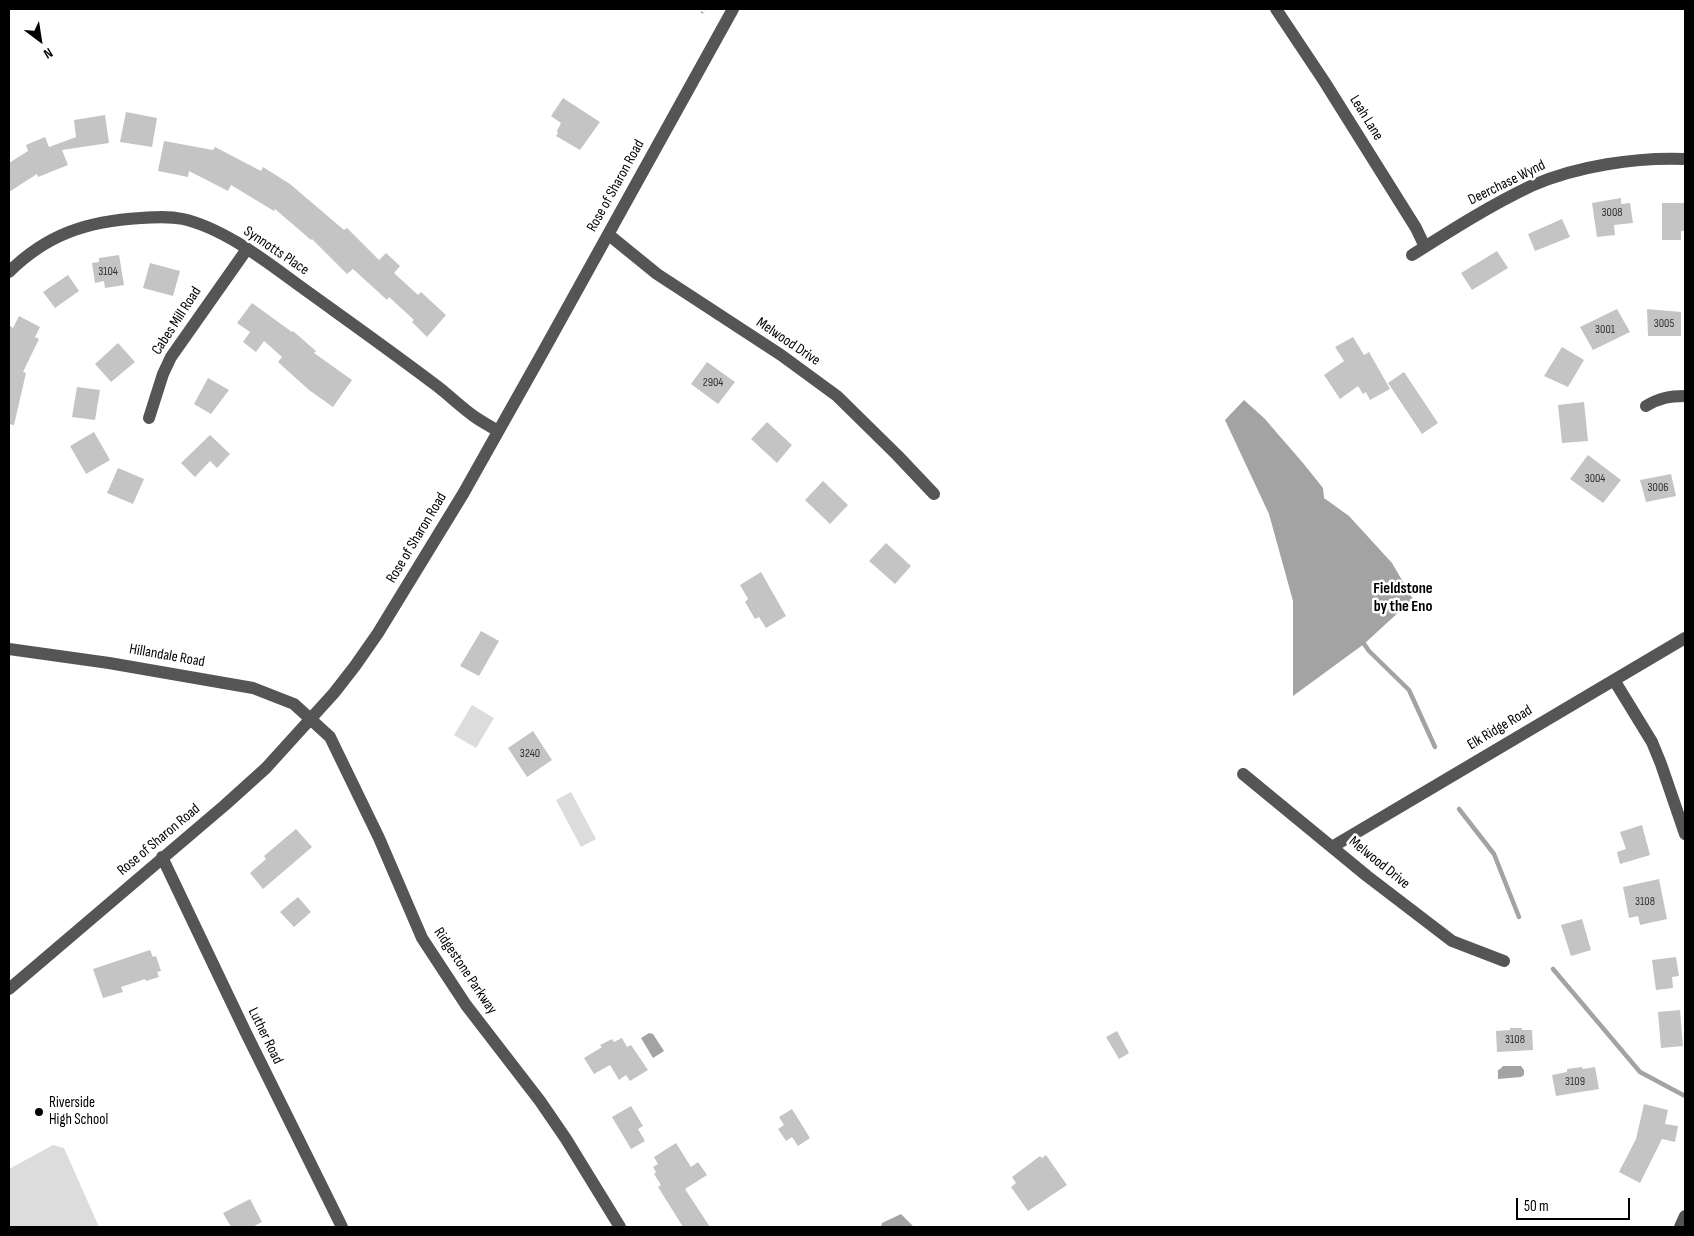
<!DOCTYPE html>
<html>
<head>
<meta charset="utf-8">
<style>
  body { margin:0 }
  #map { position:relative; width:1694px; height:1236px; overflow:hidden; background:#fff; font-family:"Sofia Sans Condensed",sans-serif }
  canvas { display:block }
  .frame { position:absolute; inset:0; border:10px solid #000; pointer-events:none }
  .north { position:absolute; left:15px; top:15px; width:50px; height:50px; -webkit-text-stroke:4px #fff; paint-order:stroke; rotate:149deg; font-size:14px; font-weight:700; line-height:20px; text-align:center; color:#000 }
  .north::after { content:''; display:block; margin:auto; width:18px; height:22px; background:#000; clip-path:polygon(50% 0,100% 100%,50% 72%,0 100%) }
  .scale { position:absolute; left:1516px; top:1198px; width:114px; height:22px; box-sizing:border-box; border:2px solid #000; border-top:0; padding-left:6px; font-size:15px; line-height:18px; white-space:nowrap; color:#000; -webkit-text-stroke:4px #fff; paint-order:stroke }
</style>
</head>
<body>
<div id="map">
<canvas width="1694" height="1236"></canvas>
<div class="frame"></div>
<div class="north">N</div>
<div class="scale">50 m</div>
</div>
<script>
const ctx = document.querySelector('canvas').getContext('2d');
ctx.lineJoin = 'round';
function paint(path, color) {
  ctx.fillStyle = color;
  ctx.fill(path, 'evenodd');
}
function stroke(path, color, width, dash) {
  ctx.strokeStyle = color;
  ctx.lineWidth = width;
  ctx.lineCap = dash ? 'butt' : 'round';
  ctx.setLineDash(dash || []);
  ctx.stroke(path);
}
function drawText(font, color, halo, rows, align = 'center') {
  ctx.font = font + ' "Sofia Sans Condensed",sans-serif';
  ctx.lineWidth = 5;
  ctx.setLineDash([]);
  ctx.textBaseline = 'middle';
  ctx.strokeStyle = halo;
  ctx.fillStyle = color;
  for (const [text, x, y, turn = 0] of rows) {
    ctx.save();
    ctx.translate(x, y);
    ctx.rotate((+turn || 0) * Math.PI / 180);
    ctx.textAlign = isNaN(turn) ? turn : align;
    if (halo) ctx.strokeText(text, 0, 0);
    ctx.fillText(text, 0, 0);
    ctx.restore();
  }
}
const green = new Path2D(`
  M 472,705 L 494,718 L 476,748 L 454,735 Z
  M 571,792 L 596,839 L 581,847 L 556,800 Z
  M 53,1145 L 64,1148 L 99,1227 L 9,1227 L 9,1169 Z`);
const water = new Path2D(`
  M 1244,400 L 1264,418 L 1303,463 L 1323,488 L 1324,498 L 1349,516 L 1392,563 L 1413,599 L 1364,644 L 1293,696 L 1293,601 L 1269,514 L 1225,420 Z
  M 649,1033 L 653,1034 L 664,1051 L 653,1058 L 641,1038 Z
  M 1503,1066 L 1521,1066 L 1524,1070 L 1524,1075 L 1521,1077 L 1498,1079 L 1498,1070 L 1500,1069 Z
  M 901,1214 L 914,1227 L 881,1227 L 882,1223 Z`);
const stream = new Path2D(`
  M 1362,641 L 1369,651 L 1409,690 L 1435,747
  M 1459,809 L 1494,854 L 1519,917
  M 1553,969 L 1640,1072 L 1685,1096`);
const building = new Path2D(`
  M 563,98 L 600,122 L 580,150 L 556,136 L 558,133 L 557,131 L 561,123 L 551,116 Z
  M 126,112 L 157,118 L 152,147 L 120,142 Z
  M 105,115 L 109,143 L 62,150 L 68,165 L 38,177 L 37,174 L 9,192 L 9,163 L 28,151 L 26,145 L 45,137 L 49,147 L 76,137 L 74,120 Z
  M 164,141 L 213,150 L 215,147 L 261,171 L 263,167 L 290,184 L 344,230 L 347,228 L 379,260 L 386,253 L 400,266 L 394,273 L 418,295 L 421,292 L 446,315 L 427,337 L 412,322 L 414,320 L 389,297 L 387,300 L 353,269 L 347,274 L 312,239 L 311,240 L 275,209 L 274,211 L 231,185 L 228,191 L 189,171 L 188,177 L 158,171 Z
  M 1621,198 L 1621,204 L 1630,203 L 1633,223 L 1614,225 L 1615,235 L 1597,237 L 1592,203 Z
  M 1662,203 L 1685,203 L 1685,231 L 1681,231 L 1681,240 L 1662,240 Z
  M 1562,219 L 1570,237 L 1535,251 L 1528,234 Z
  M 1497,251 L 1508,268 L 1472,290 L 1461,273 Z
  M 119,255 L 124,285 L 105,288 L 104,281 L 95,283 L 92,263 L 99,262 L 99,258 Z
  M 150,263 L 180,271 L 173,296 L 143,288 Z
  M 68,275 L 79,291 L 55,308 L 43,292 Z
  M 252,303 L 292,332 L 293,331 L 316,351 L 314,353 L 352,380 L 333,407 L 309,390 L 278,362 L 282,357 L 264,341 L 256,352 L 243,342 L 250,332 L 237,323 Z
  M 1617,309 L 1630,332 L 1593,350 L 1580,327 Z
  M 1647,309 L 1681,312 L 1681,336 L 1648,336 Z
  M 19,316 L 40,327 L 35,337 L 39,339 L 23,372 L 26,373 L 14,425 L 9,424 L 9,325 L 13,328 Z
  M 1353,337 L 1364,355 L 1369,352 L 1390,389 L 1370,400 L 1366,392 L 1363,394 L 1358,386 L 1340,399 L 1324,375 L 1344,361 L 1335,347 Z
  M 118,343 L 135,362 L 111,382 L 95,364 Z
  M 1562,347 L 1584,360 L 1568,387 L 1544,376 Z
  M 707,362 L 735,382 L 718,404 L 691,384 Z
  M 1404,372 L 1438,423 L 1422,434 L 1388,383 Z
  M 208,378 L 229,390 L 211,414 L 194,404 Z
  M 77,387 L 100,390 L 95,420 L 72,417 Z
  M 1584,402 L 1588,441 L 1562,443 L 1558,405 Z
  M 767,422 L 792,445 L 777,463 L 751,439 Z
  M 94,432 L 110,460 L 86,474 L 70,446 Z
  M 210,435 L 230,454 L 217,468 L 210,461 L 195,477 L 181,463 Z
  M 1588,455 L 1621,480 L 1603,503 L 1570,479 Z
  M 118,468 L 144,479 L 133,504 L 107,493 Z
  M 1671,474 L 1676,496 L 1646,502 L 1640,480 Z
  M 823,481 L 848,505 L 830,524 L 805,500 Z
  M 886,543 L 911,566 L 895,584 L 869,561 Z
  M 761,572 L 786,616 L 766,628 L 759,617 L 755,619 L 745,602 L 748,599 L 740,585 Z
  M 481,631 L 499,641 L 479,676 L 460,666 Z
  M 533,731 L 552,760 L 527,777 L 508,748 Z
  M 1642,825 L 1650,855 L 1620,864 L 1617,852 L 1626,849 L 1620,832 Z
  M 296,829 L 312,847 L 263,889 L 250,873 L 266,859 L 264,856 Z
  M 1659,879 L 1667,919 L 1640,925 L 1638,916 L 1629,918 L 1623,887 Z
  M 298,897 L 311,912 L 294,927 L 280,912 Z
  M 1582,919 L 1591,950 L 1571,956 L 1561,925 Z
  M 150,950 L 153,957 L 156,956 L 161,971 L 157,972 L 159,977 L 146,981 L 145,979 L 121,987 L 123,992 L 103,998 L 93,969 Z
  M 1676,957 L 1679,976 L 1672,977 L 1673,988 L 1656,990 L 1652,960 Z
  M 1680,1010 L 1683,1046 L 1661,1048 L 1658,1012 Z
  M 1510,1028 L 1522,1028 L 1522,1030 L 1532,1030 L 1533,1050 L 1497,1052 L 1496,1031 L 1510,1030 Z
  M 1117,1031 L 1129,1053 L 1119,1059 L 1106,1037 Z
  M 622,1038 L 627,1047 L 631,1045 L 648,1070 L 630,1081 L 626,1075 L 619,1080 L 610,1065 L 594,1074 L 584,1058 L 602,1047 L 600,1045 L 612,1039 L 614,1042 Z
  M 1582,1067 L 1583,1069 L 1595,1067 L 1599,1089 L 1556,1096 L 1552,1075 L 1567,1072 L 1567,1069 Z
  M 1644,1104 L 1668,1110 L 1665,1124 L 1678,1126 L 1675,1142 L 1662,1139 L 1640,1183 L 1619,1172 L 1636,1139 Z
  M 631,1106 L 643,1126 L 638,1129 L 645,1141 L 631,1149 L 612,1117 Z
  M 792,1109 L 810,1138 L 798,1146 L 792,1137 L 786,1141 L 778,1129 L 784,1125 L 779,1117 Z
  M 676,1143 L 691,1167 L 698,1162 L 707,1175 L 685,1189 L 710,1227 L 683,1227 L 658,1187 L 661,1185 L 654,1174 L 656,1172 L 653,1167 L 658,1164 L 654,1157 Z
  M 1046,1155 L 1067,1185 L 1028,1211 L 1011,1187 L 1016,1183 L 1012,1177 L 1040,1156 L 1042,1158 Z
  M 250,1199 L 262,1222 L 252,1227 L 231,1227 L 223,1213 Z`);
const path = new Path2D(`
  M 702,13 L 704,9`);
const minor = new Path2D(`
  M 1276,9 L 1324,81 L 1416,228 L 1425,247
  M 609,235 L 657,274 L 781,355 L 837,396 L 897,455 L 934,494
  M 1412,255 C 1450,231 1489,206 1531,186 C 1576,166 1637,157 1685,159
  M 9,272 C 47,234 88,221 141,218 C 155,217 169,216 183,219 C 223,228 264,260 297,284 C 344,318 391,351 437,386 C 450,396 462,408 475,417 C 482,422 490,426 498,431
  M 1646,406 C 1659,398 1670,396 1685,396
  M 149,418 L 163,374 L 171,357 L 247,249
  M 9,649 L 109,663 L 253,688 L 294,704 L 330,737 L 379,838 L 422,938 L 466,1005 L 540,1101 L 566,1139 L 620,1227
  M 1614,680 L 1652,742 L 1661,764 L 1685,834
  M 1243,774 L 1367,876 L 1452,941 L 1504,961
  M 1332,847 L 1685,638
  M 162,857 L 246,1033 L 342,1227
  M 9,989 L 225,805 L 266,768 L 334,693 L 355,666 L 378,633 L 463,494 L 544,350 L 733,9
  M 1680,1227 L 1685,1216`);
const markers = [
  [39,1112,5,"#000"]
];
const numberNames = [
  ["3008",1612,213],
  ["3104",108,272],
  ["3005",1664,324],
  ["3001",1605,330],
  ["2904",713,383],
  ["3004",1595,479],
  ["3006",1658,488],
  ["3240",530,754],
  ["3108",1645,902],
  ["3108",1515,1040],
  ["3109",1575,1082]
];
const streetNames = [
  ["Leah Lane",1366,118,58],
  ["Deerchase Wynd",1507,183,-26],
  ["Rose of Sharon Road",616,186,-61],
  ["Synnotts Place",276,251,34],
  ["Cabes Mill Road",177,321,-57],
  ["Melwood Drive",788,342,34],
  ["Rose of Sharon Road",417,538,-59],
  ["Hillandale Road",167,656,10],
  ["Elk Ridge Road",1500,728,-31],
  ["Rose of Sharon Road",159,840,-40],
  ["Melwood Drive",1379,863,39],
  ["Ridgestone Parkway",465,971,56],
  ["Luther Road",265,1036,64]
];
const poiNames = [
  ["Riverside",49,1103],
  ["High School",49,1120]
];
const neighbourhoodNames = [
  ["Fieldstone",1403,589],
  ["by the Eno",1403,607]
];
paint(green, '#dcdcdc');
paint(water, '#a3a3a3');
stroke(stream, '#a3a3a3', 4.5);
paint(building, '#c4c4c4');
stroke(path, '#777', 2.5, [1, 2.5]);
stroke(minor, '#555', 12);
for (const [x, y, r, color] of markers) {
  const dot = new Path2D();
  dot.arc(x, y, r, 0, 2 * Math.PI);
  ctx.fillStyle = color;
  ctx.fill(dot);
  stroke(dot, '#fff', 2);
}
drawText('12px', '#313131', null, numberNames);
drawText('15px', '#000', '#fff', streetNames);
drawText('15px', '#000', '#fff', poiNames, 'left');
drawText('bold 16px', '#000', '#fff', neighbourhoodNames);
</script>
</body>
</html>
